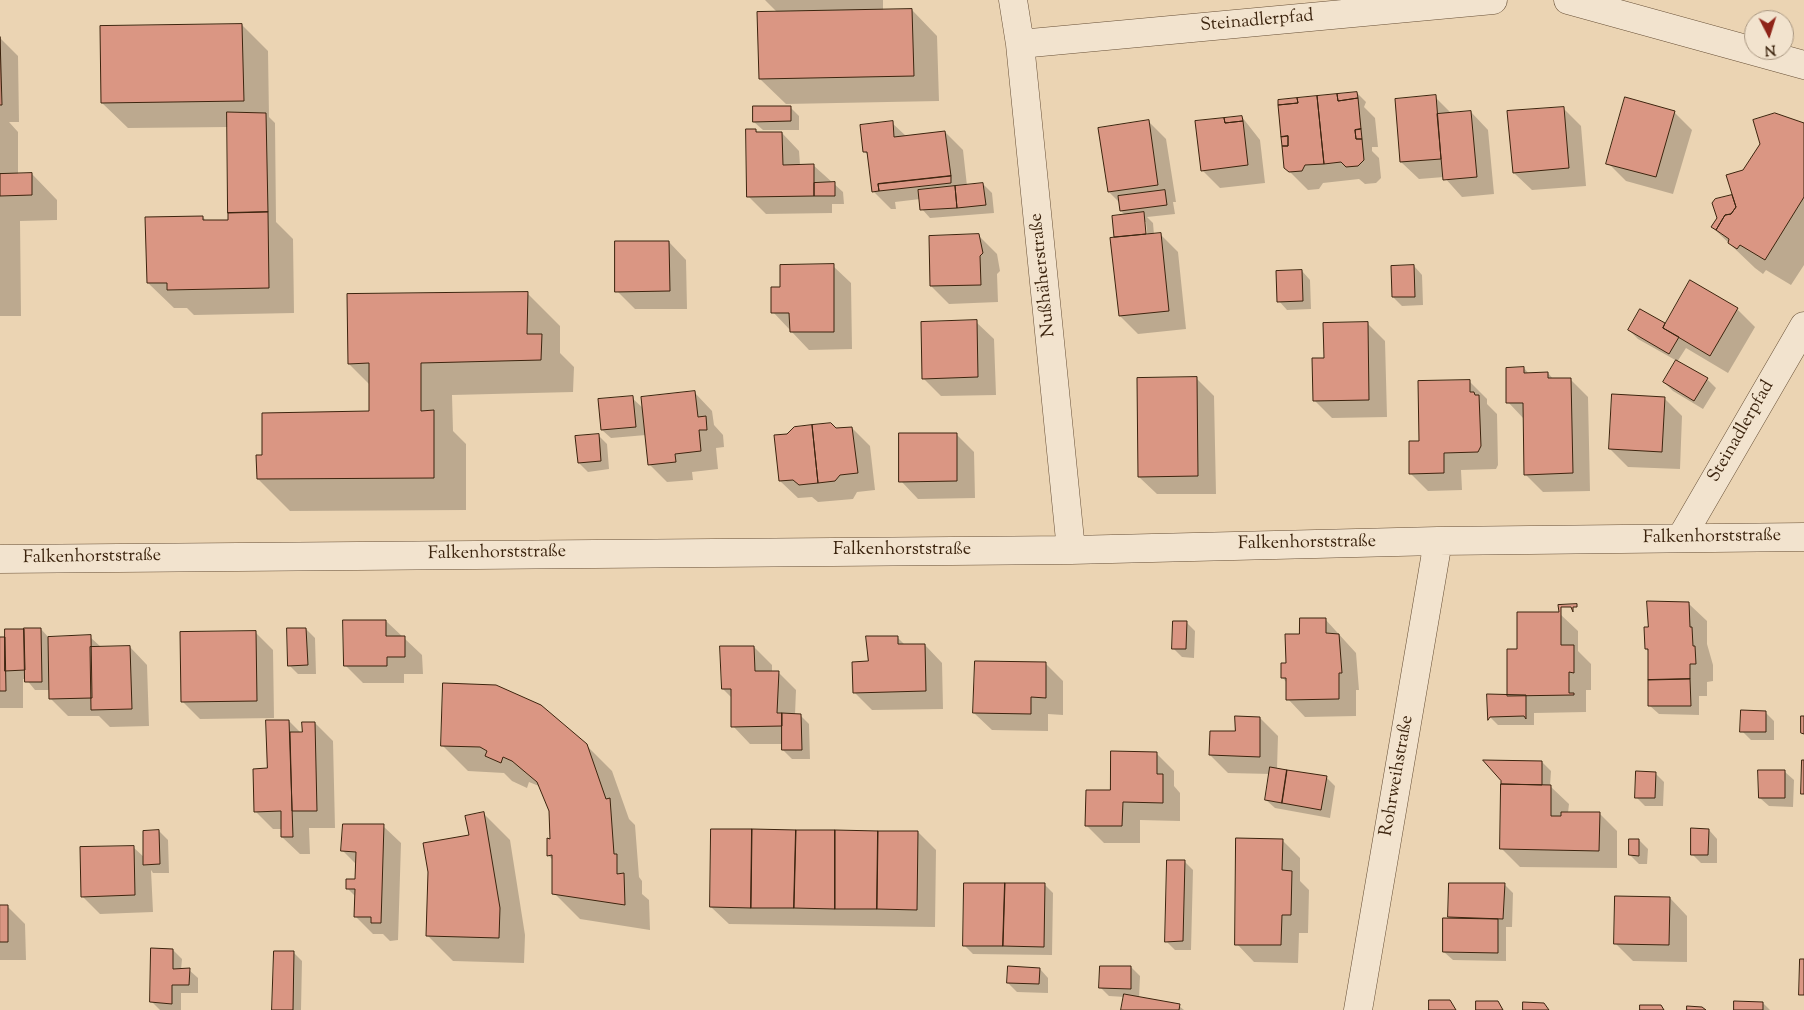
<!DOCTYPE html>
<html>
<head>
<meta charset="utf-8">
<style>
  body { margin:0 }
  #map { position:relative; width:1804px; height:1010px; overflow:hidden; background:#ebd4b3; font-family:"Sorts Mill Goudy",serif }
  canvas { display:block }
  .north { position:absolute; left:1744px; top:10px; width:50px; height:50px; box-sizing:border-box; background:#f2e3ce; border:1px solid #a99781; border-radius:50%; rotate:175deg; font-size:14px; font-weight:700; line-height:20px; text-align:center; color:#3c240e }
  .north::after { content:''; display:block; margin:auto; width:18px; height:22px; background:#8f2418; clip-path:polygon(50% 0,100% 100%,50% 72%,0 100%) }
</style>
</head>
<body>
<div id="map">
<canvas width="1804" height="1010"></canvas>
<div class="north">N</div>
</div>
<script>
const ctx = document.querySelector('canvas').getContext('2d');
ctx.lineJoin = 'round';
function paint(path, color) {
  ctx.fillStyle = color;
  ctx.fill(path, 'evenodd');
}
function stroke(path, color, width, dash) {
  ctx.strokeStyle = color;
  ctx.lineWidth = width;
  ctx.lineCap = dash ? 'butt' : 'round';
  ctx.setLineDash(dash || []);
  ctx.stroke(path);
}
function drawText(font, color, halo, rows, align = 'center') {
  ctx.font = font + ' "Sorts Mill Goudy",serif';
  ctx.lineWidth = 4;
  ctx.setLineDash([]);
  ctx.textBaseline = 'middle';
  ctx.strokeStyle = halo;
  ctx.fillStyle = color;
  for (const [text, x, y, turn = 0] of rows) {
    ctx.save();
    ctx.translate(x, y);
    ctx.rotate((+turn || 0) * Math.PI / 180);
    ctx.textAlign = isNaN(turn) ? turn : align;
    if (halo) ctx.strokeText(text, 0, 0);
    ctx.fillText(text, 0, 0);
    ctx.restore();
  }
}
const shadow = new Path2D(`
  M 765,0 L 883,0 L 883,10 L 912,10 L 937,36 L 939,101 L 786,104 L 760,79 L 778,13 Z
  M 242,25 L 268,51 L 269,117 L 275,123 L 276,222 L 293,239 L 294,313 L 194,315 L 187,308 L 174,308 L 148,283 L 203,217 L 207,222 L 230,221 L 229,127 L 128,128 L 102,103 Z
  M 0,38 L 18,56 L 19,122 L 9,122 L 18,132 L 18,175 L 32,174 L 57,200 L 57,220 L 20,221 L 21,316 L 0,316 Z
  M 1357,93 L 1366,102 L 1364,107 L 1375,118 L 1378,147 L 1372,147 L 1372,151 L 1379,158 L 1381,178 L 1376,183 L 1365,184 L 1359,179 L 1323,183 L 1319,189 L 1308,190 L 1285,167 Z
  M 1435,97 L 1452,114 L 1471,112 L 1488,130 L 1494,194 L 1462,197 L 1444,177 L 1419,179 L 1401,162 Z
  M 790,107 L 799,116 L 799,130 L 763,130 L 754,122 Z
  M 1563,108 L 1581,126 L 1586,186 L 1532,190 L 1514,173 Z
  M 1674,112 L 1692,130 L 1673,194 L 1626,181 L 1608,163 Z
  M 1242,117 L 1260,140 L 1265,183 L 1220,188 L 1202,170 Z
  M 1148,121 L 1166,139 L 1176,202 L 1173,202 L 1175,214 L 1147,217 L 1153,223 L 1154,235 L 1160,234 L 1178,252 L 1186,329 L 1138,334 L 1120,316 L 1113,217 L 1126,216 L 1121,211 L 1120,203 L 1109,192 ZM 1144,222 L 1146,222 L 1148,240 L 1145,240 Z
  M 892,123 L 906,136 L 945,132 L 963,150 L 967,186 L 983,184 L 992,193 L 994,213 L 930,218 L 922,209 L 920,199 L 895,202 L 896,209 L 891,209 L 873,191 L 869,156 L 864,151 Z
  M 1804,124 L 1804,265 L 1791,285 L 1766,270 L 1763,274 L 1755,268 L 1712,227 L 1731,196 L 1735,199 L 1744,171 Z
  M 755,130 L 759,133 L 782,133 L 799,151 L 800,165 L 813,165 L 843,192 L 844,204 L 832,204 L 832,213 L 766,214 L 748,196 Z
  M 979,236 L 997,254 L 1000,271 L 997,274 L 998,302 L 949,304 L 931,286 Z
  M 669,242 L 686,260 L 687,309 L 635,309 L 617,291 Z
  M 833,266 L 851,283 L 852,349 L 809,350 L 773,312 L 781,288 Z
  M 1414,266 L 1422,275 L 1423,305 L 1402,306 L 1393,297 Z
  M 1302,271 L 1310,280 L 1311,309 L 1287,310 L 1279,301 Z
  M 1691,282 L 1737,309 L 1755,327 L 1728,373 L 1686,348 L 1677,362 L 1707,379 L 1716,388 L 1703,409 L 1673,391 L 1664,382 L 1677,361 L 1638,339 L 1629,330 L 1666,325 Z
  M 528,294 L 560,326 L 560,353 L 574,367 L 573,392 L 452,395 L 453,431 L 466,444 L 466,510 L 290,511 L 258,479 L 263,456 L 370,412 L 370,385 L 349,364 Z
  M 976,322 L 994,339 L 996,395 L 941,396 L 923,378 Z
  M 1368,324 L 1385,341 L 1387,417 L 1332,418 L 1314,400 L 1325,359 Z
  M 1524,368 L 1529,374 L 1548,373 L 1554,380 L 1571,380 L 1588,397 L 1590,491 L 1543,492 L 1525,474 L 1524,419 L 1508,402 Z
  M 1196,378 L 1214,396 L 1216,494 L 1157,494 L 1139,477 Z
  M 1469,381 L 1487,399 L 1487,404 L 1497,414 L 1498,465 L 1496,469 L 1461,470 L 1462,490 L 1428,491 L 1410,473 L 1420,442 Z
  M 695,393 L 712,411 L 714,425 L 723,435 L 724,447 L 716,448 L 718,469 L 692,472 L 693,480 L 667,482 L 649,464 L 646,435 L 611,438 L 602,430 L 632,398 L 644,409 Z
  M 1664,398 L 1682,416 L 1680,469 L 1628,467 L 1610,449 Z
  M 852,428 L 870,446 L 875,490 L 857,492 L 853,499 L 818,502 L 812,497 L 798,498 L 780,481 L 836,429 Z
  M 956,434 L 974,452 L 975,498 L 918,499 L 901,481 Z
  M 598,435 L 607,444 L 609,469 L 588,472 L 579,463 Z
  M 1689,604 L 1707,621 L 1707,644 L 1713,665 L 1713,681 L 1707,682 L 1707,696 L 1699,696 L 1699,715 L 1659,714 L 1650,706 L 1649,652 L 1646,649 Z
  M 1560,614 L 1578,631 L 1578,651 L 1591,664 L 1591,690 L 1586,690 L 1586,712 L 1534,713 L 1534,725 L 1498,725 L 1489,716 L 1508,696 L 1519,650 Z
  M 1325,619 L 1356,653 L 1359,690 L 1356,690 L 1356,716 L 1305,717 L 1288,699 L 1287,683 L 1282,677 L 1301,635 Z
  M 386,621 L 422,655 L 423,674 L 404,674 L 404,683 L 363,683 L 345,665 Z
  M 1186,622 L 1195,631 L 1194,658 L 1182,657 L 1173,648 Z
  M 41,629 L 49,638 L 90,637 L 102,648 L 130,647 L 147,665 L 149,726 L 110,727 L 99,716 L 68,716 L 50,698 L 50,690 L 35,690 L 26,679 L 23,679 L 23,708 L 0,708 L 0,639 L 6,638 L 6,630 Z
  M 306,629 L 315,638 L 316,674 L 298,674 L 289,665 Z
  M 255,632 L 273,650 L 274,718 L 200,719 L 182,701 Z
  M 897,637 L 905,645 L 925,645 L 942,663 L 943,709 L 872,710 L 854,692 L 869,662 Z
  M 754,647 L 772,665 L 772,672 L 778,672 L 796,690 L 795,715 L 800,715 L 809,724 L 810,759 L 792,759 L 783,750 L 783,744 L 750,744 L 733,726 L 733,699 L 723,689 Z
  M 1045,663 L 1063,681 L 1063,715 L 1048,714 L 1048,731 L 992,730 L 974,713 Z
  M 1765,712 L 1774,721 L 1774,740 L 1751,740 L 1742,731 Z
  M 1260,718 L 1278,736 L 1277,769 L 1326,777 L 1335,786 L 1330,818 L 1275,808 L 1266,800 L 1271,774 L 1228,773 L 1210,755 L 1236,732 Z
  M 289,721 L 301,733 L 315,723 L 333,741 L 335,828 L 309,828 L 310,854 L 300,854 L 282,837 L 282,829 L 273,829 L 255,811 Z
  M 442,745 L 586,745 L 612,771 L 629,819 L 635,825 L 639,877 L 642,881 L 642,894 L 649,900 L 650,930 L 580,919 L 554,893 L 553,860 L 548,855 L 551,840 L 550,810 L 539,786 L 529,782 L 527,788 L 512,781 L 504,773 L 468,771 Z
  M 1156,753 L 1174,771 L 1174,786 L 1180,793 L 1180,821 L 1140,820 L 1140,843 L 1104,843 L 1086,825 L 1112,791 Z
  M 1542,762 L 1551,771 L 1550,786 L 1569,804 L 1568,813 L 1599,813 L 1617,831 L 1617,868 L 1520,867 L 1502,849 L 1502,780 Z
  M 1785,772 L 1794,780 L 1793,807 L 1769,806 L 1760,798 Z
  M 1655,773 L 1664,782 L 1663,806 L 1645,806 L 1637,798 Z
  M 484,814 L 510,840 L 525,935 L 524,963 L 453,961 L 427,935 L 470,836 Z
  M 383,826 L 401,843 L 398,940 L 390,941 L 383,934 L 373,934 L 355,916 L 356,897 L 348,889 L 356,880 L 357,865 L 343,851 Z
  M 1709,830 L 1717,839 L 1717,863 L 1701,863 L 1692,854 Z
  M 159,831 L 168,840 L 169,873 L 153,873 L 151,870 L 153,912 L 100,914 L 82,896 L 133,847 L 145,858 Z
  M 918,832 L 936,850 L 935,927 L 729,924 L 711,907 Z
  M 1282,840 L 1300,858 L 1300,881 L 1309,890 L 1308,933 L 1299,933 L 1298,963 L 1254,962 L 1237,944 Z
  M 1639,840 L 1648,849 L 1647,864 L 1639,864 L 1630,855 Z
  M 1185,862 L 1193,870 L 1191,950 L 1175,950 L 1166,941 Z
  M 1450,884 L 1504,884 L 1513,893 L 1512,927 L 1506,927 L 1506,961 L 1453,960 L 1444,952 L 1450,918 Z
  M 1045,885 L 1053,893 L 1052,955 L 973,954 L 964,945 Z
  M 1670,898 L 1687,916 L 1687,962 L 1633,961 L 1616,944 Z
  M 0,906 L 7,906 L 25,924 L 26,960 L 0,960 Z
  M 173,950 L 182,959 L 181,970 L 189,970 L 198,978 L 198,993 L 181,993 L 181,1010 L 160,1010 L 152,1002 Z
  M 293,952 L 302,961 L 301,1010 L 273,1010 Z
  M 1131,967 L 1140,976 L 1139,998 L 1179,1006 L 1184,1010 L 1122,1010 L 1125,997 L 1109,996 L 1100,987 Z
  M 1040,969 L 1048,978 L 1048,993 L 1017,992 L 1008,983 Z
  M 1763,1003 L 1770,1010 L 1735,1010 Z`);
const building = new Path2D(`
  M 912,9 L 914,76 L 759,79 L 757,12 Z
  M 242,24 L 244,101 L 101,103 L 100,26 Z
  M 0,37 L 2,105 L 0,105 Z
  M 1357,92 L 1358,98 L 1338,101 L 1337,94 Z
  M 1337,94 L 1338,101 L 1358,98 L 1361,129 L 1355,130 L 1356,139 L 1362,139 L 1364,160 L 1358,166 L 1346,167 L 1341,162 L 1324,164 L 1317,96 Z
  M 1436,95 L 1441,159 L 1400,162 L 1395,99 Z
  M 1317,96 L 1324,164 L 1305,165 L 1302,171 L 1289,172 L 1284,168 L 1282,146 L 1288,146 L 1288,136 L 1281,137 L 1278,105 L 1298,103 L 1297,98 Z
  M 1625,97 L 1675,111 L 1656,177 L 1606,164 Z
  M 1297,98 L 1298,103 L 1278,105 L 1278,100 Z
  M 753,106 L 791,106 L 791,121 L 753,122 Z
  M 1564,107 L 1569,168 L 1513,173 L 1507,111 Z
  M 1471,111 L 1477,177 L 1443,180 L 1437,114 Z
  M 227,112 L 266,113 L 268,212 L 228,213 Z
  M 1775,113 L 1804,123 L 1804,197 L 1765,260 L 1740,245 L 1737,249 L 1728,243 L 1729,239 L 1716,230 L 1725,215 L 1731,214 L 1736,207 L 1726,175 L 1743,170 L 1760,144 L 1753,120 Z
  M 1242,116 L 1243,121 L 1225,123 L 1224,118 Z
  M 1224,118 L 1225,123 L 1243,121 L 1248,165 L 1201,171 L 1195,121 Z
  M 1149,120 L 1158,185 L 1108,192 L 1098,128 Z
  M 893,121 L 894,137 L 945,131 L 951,176 L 878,184 L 879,191 L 872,192 L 867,152 L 863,152 L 860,125 Z
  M 746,129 L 756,129 L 756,132 L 782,132 L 783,165 L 814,164 L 814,196 L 747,197 Z
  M 1361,129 L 1362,139 L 1356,139 L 1355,130 Z
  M 1288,136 L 1288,146 L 1282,146 L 1281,137 Z
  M 32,173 L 32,195 L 0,196 L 0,174 Z
  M 951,176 L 951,183 L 879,191 L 878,184 Z
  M 835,182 L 835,196 L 814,196 L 814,183 Z
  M 983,183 L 986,205 L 957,208 L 955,186 Z
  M 955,186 L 957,208 L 920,210 L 918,190 Z
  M 1165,190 L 1167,205 L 1120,211 L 1118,196 Z
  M 1732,195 L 1736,207 L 1731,214 L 1725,215 L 1716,230 L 1711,227 L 1717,218 L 1712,203 L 1715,199 Z
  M 268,212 L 269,288 L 167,290 L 167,283 L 147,283 L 145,217 L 203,216 L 203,220 L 228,220 L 228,213 Z
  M 1144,212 L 1146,234 L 1114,237 L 1112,216 Z
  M 1161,233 L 1169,311 L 1119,316 L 1110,238 Z
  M 979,234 L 983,253 L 980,256 L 981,285 L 930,286 L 929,236 Z
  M 615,241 L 669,241 L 670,291 L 615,292 Z
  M 834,264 L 834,332 L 790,332 L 789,313 L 771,313 L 771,287 L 780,287 L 780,265 Z
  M 1414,265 L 1415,297 L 1392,297 L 1391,266 Z
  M 1302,270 L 1303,301 L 1277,302 L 1276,271 Z
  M 1690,280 L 1738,308 L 1710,356 L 1663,328 Z
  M 528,292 L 527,334 L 542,334 L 541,360 L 421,363 L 421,411 L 434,410 L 434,478 L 257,479 L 256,455 L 262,455 L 262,413 L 369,411 L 369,363 L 348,364 L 347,294 Z
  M 1640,309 L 1665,323 L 1663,328 L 1679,337 L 1669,354 L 1628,330 Z
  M 977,320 L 978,377 L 922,379 L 921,322 Z
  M 1368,322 L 1369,400 L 1313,401 L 1312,358 L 1324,358 L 1323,323 Z
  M 1676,360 L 1708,378 L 1694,401 L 1663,382 Z
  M 1524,367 L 1524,373 L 1548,372 L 1548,378 L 1571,378 L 1573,473 L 1524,475 L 1523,403 L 1506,403 L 1506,368 Z
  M 1197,377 L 1198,476 L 1138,477 L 1137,378 Z
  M 1470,380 L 1470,392 L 1474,392 L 1475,395 L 1479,395 L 1481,446 L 1478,452 L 1444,453 L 1444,473 L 1409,474 L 1409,441 L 1419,441 L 1418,381 Z
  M 695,391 L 698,417 L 706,416 L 707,430 L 699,430 L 701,451 L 675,454 L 676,462 L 648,465 L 641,397 Z
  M 1612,394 L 1665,397 L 1662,452 L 1609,449 Z
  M 633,396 L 636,427 L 601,430 L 598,399 Z
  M 831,423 L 836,428 L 852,427 L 858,473 L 840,475 L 835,481 L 818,483 L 812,425 Z
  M 812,425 L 818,483 L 799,485 L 793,480 L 779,481 L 774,435 L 787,434 L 794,427 Z
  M 899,433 L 957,433 L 957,481 L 899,482 Z
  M 599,434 L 601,461 L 578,463 L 575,436 Z
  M 1647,601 L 1689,602 L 1690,627 L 1692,627 L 1693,646 L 1695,646 L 1696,664 L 1690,664 L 1690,679 L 1648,680 L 1648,649 L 1645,649 L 1644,627 L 1648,627 Z
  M 1577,604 L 1577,607 L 1573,607 L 1573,612 L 1571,607 L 1561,607 L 1561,645 L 1574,645 L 1574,673 L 1569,672 L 1569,693 L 1574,693 L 1574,695 L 1507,696 L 1507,649 L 1517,649 L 1517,612 L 1559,612 L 1558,605 Z
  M 1300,618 L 1326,618 L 1326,633 L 1339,634 L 1342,673 L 1339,673 L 1339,699 L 1286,700 L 1286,678 L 1281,678 L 1281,663 L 1286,663 L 1285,634 L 1299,634 Z
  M 343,620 L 386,620 L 386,636 L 405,636 L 405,657 L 387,657 L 387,666 L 344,666 Z
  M 1173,621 L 1187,621 L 1186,649 L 1172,649 Z
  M 24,628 L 41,628 L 42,682 L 25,682 Z
  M 287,628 L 306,628 L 308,665 L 288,666 Z
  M 5,629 L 24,629 L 25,670 L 5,671 Z
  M 256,631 L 257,701 L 181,702 L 180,632 Z
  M 91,635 L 92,698 L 49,699 L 48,637 Z
  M 866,636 L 898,636 L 898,644 L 925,644 L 926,691 L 853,693 L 852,662 L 868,661 Z
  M 0,637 L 5,637 L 6,691 L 0,691 Z
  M 130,646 L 132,709 L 91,710 L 90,647 Z
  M 720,646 L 754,646 L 755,671 L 779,671 L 777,713 L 782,713 L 782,726 L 731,727 L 731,689 L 722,689 Z
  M 975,661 L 1046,662 L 1046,698 L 1031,697 L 1031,714 L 973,713 Z
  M 1690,679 L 1691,706 L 1648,706 L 1648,680 Z
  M 443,683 L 496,685 L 541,705 L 587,744 L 606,799 L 610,798 L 614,854 L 617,854 L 617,874 L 624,873 L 625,905 L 552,894 L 552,855 L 547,856 L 547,838 L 550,839 L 549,811 L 537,782 L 512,761 L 503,757 L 501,763 L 485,756 L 487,751 L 480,747 L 441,746 Z
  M 1487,694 L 1526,695 L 1526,719 L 1524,716 L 1490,717 L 1488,720 Z
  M 1741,710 L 1766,711 L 1766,732 L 1740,732 Z
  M 782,713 L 801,714 L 802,750 L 782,750 Z
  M 1235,716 L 1260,717 L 1260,757 L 1209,755 L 1210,731 L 1235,731 Z
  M 1801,716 L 1804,716 L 1804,734 L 1801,733 Z
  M 266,720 L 289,720 L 293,837 L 281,837 L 281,811 L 254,812 L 253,769 L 267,768 Z
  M 302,722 L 315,722 L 317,811 L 292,811 L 290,732 L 302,732 Z
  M 1111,751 L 1157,752 L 1157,774 L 1163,774 L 1163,803 L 1123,802 L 1122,826 L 1085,826 L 1086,790 L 1110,790 Z
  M 1483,760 L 1542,761 L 1542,785 L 1501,784 L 1501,781 Z
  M 1802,760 L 1804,760 L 1804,794 L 1801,794 Z
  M 1270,767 L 1287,770 L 1282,803 L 1265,800 Z
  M 1287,770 L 1327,776 L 1321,810 L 1282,803 Z
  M 1758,770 L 1785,770 L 1785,798 L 1759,798 Z
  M 1636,771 L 1656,772 L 1655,798 L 1635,798 Z
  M 1501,784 L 1551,785 L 1551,816 L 1561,816 L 1561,812 L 1600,812 L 1599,851 L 1500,849 Z
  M 484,812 L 500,908 L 499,938 L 426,936 L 428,872 L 423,843 L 469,835 L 465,816 Z
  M 343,824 L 384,824 L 381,923 L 371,923 L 371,917 L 354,917 L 355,889 L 346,889 L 346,879 L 355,879 L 356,852 L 341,851 Z
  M 1691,828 L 1709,829 L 1708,855 L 1691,855 Z
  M 711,829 L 752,829 L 751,908 L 710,907 Z
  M 752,829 L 796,830 L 794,908 L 751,908 Z
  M 159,830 L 160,864 L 143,865 L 143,831 Z
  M 796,830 L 835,830 L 835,909 L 794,908 Z
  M 835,830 L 878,831 L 877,909 L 835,909 Z
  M 878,831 L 918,831 L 917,910 L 877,909 Z
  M 1236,838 L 1283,839 L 1282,870 L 1292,871 L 1291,915 L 1282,915 L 1281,945 L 1235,945 Z
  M 1629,839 L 1639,839 L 1639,856 L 1629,855 Z
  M 134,846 L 135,895 L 81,897 L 80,847 Z
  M 1167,860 L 1185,860 L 1183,941 L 1165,942 Z
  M 964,883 L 1005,883 L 1003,946 L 963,946 Z
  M 1005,883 L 1045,883 L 1044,947 L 1003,946 Z
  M 1449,883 L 1505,883 L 1503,919 L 1448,917 Z
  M 1615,896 L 1670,897 L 1669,945 L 1614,944 Z
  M 0,905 L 8,905 L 8,942 L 0,942 Z
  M 1443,918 L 1498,919 L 1498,953 L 1443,952 Z
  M 151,948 L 173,949 L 173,969 L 190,968 L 189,985 L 172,985 L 172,1004 L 150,1002 Z
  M 274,951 L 294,951 L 293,1010 L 272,1010 Z
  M 1800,959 L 1804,959 L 1804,995 L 1799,995 Z
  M 1008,966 L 1040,968 L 1039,984 L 1007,983 Z
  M 1100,966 L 1131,966 L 1131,989 L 1099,988 Z
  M 1124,994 L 1180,1004 L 1179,1010 L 1121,1010 Z
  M 1429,1000 L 1450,1000 L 1456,1010 L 1429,1010 Z
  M 1476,1001 L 1498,1001 L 1503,1010 L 1476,1010 Z
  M 1734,1001 L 1763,1002 L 1763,1010 L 1734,1010 Z
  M 1523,1002 L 1544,1003 L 1549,1010 L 1523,1010 Z
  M 1640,1005 L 1661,1005 L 1664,1010 L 1640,1010 Z
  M 1687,1006 L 1702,1007 L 1706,1010 L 1687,1010 Z`);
const minor = new Path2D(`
  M 1013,0 L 1020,44 L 1071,550
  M 1568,0 L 1804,65
  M 1020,44 L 1493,0
  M 1681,538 L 1804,326
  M 0,559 L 1071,550 L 1438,541 L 1804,537
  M 1358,1010 L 1438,541`);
const streetNames = [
  ["Steinadlerpfad",1257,22,-5],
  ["Nußhäherstraße",1044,275,-96],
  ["Steinadlerpfad",1742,432,-60],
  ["Falkenhorststraße",1712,538,-1],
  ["Falkenhorststraße",1307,544,-1],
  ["Falkenhorststraße",902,551],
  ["Falkenhorststraße",497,554,-1],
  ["Falkenhorststraße",92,558,-1],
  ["Rohrweihstraße",1398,776,-80]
];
paint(shadow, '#0003');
paint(building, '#da9683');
stroke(building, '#3c240e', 1);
stroke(minor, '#685037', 29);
stroke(minor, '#f2e3ce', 28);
drawText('18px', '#3c240e', '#f2e3ce', streetNames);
</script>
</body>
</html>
